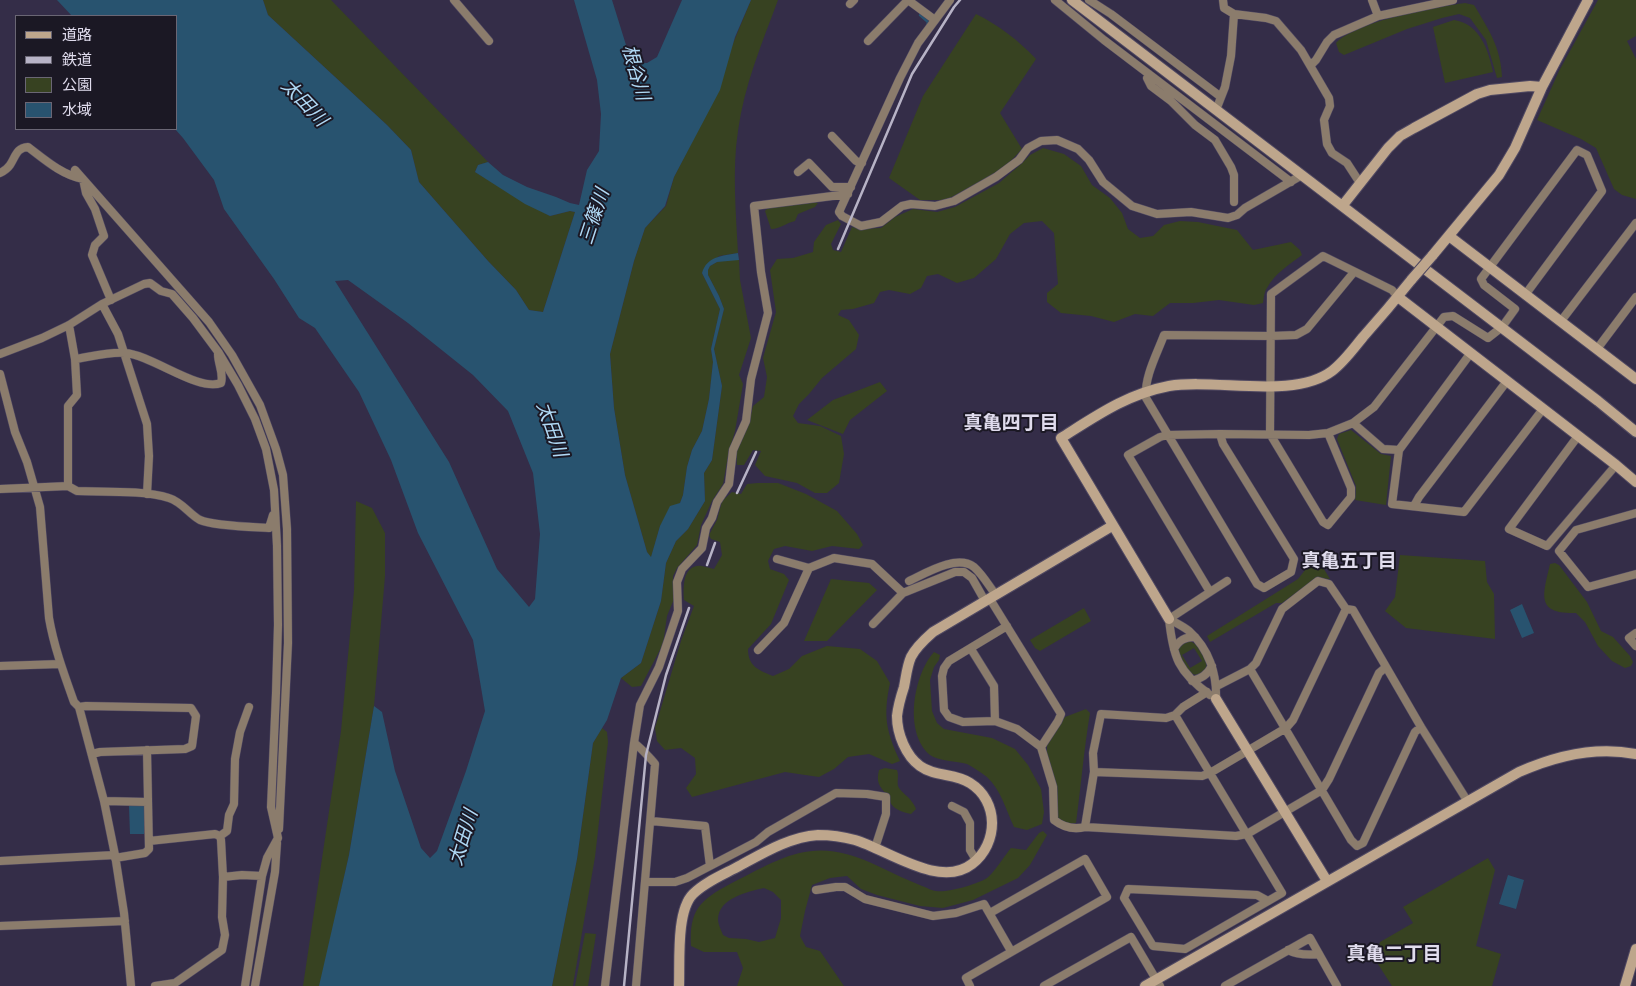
<!DOCTYPE html>
<html>
<head>
<meta charset="utf-8">
<style>
  body { margin:0 }
  #map { position:relative; width:1636px; height:986px; overflow:hidden; background:#342d48; font-family:"Source Sans 3","Noto Sans JP",sans-serif }
  canvas { display:block }
  .legend { position:absolute; left:15px; top:15px; width:162px; height:115px; box-sizing:border-box; background:#1b1824; border:1px solid #6a6674; margin:0; padding:6px 9px; list-style:none; font-size:15px; color:#e0dced }
  .legend li { display:flex; align-items:center; gap:10px; height:25px }
  .legend b { width:25px; border:1px solid #6a6674 }
</style>
</head>
<body>
<div id="map">
<canvas width="1636" height="986"></canvas>
<ul class="legend">
<li><b style="height:6px;background:#bea68c"></b>道路</li>
<li><b style="height:6px;background:#b7b3c6"></b>鉄道</li>
<li><b style="height:14px;background:#374221"></b>公園</li>
<li><b style="height:14px;background:#28536f"></b>水域</li>
</ul>
</div>
<script>
const ctx = document.querySelector('canvas').getContext('2d');
ctx.lineJoin = 'round';
function paint(path, color) {
  ctx.fillStyle = color;
  ctx.fill(path, 'evenodd');
}
function stroke(path, color, width, dash) {
  ctx.strokeStyle = color;
  ctx.lineWidth = width;
  ctx.lineCap = dash ? 'butt' : 'round';
  ctx.setLineDash(dash || []);
  ctx.stroke(path);
}
function drawText(font, color, halo, rows, align = 'center') {
  ctx.font = font + ' "Source Sans 3","Noto Sans JP",sans-serif';
  ctx.lineWidth = 4;
  ctx.setLineDash([]);
  ctx.textBaseline = 'middle';
  ctx.strokeStyle = halo;
  ctx.fillStyle = color;
  for (const [text, x, y, turn = 0] of rows) {
    ctx.save();
    ctx.translate(x, y);
    ctx.rotate((+turn || 0) * Math.PI / 180);
    ctx.textAlign = isNaN(turn) ? turn : align;
    if (halo) ctx.strokeText(text, 0, 0);
    ctx.fillText(text, 0, 0);
    ctx.restore();
  }
}
const green = new Path2D(`
  M 263,0 L 331,0 L 488,162 L 478,165 L 475,172 L 550,216 L 570,211 L 575,212 L 543,312 L 529,310 L 516,290 L 488,261 L 419,182 L 411,150 L 387,125 L 268,15 Z
  M 751,0 L 778,0 C 762,43 744,86 738,131 C 732,169 736,214 738,253 L 719,256 L 702,273 L 720,309 L 711,349 L 713,362 L 709,399 L 702,431 L 692,450 L 687,467 L 683,495 L 680,503 L 660,526 L 651,558 L 647,552 L 625,475 L 614,408 L 610,354 L 634,261 L 645,228 L 666,206 L 674,177 L 694,138 Z
  M 1598,0 L 1636,0 L 1636,36 L 1627,41 L 1636,59 L 1636,199 L 1622,195 L 1614,189 L 1596,148 L 1581,139 L 1537,120 L 1559,71 Z
  M 1465,3 L 1474,5 C 1489,30 1501,48 1502,77 L 1497,78 L 1486,40 L 1470,18 L 1459,14 L 1442,18 L 1407,29 L 1344,55 L 1339,52 L 1336,43 C 1357,21 1434,7 1465,3 Z
  M 976,14 C 1000,26 1018,40 1036,59 L 1000,113 L 1022,149 L 1008,164 L 989,177 L 946,200 L 920,200 L 889,178 L 923,96 Z
  M 1454,20 C 1480,24 1488,49 1493,72 L 1445,83 L 1433,27 Z
  M 1043,148 L 1064,154 L 1081,166 L 1092,185 L 1110,198 L 1122,213 L 1128,229 L 1140,238 L 1153,236 L 1164,225 L 1180,221 L 1198,222 L 1237,230 L 1253,250 L 1291,242 L 1300,250 L 1302,255 C 1290,264 1274,274 1267,288 C 1264,292 1264,298 1263,303 L 1254,305 L 1219,300 L 1193,303 L 1170,303 L 1153,316 L 1135,314 L 1114,322 L 1091,316 L 1061,313 L 1047,302 L 1047,293 L 1058,284 L 1054,233 L 1042,221 L 1024,223 L 1010,234 L 996,259 L 974,278 L 957,283 L 938,274 L 927,276 L 921,288 L 910,294 L 889,290 L 880,292 L 874,303 L 853,309 L 841,310 L 838,315 L 849,320 L 859,335 L 856,349 L 822,378 L 809,394 L 799,404 L 793,416 L 798,423 L 820,426 L 841,436 L 844,454 L 839,483 L 827,493 L 815,493 L 797,483 L 765,476 L 755,465 L 761,451 L 753,450 L 744,465 L 737,465 L 736,451 L 749,422 L 753,406 L 764,397 L 767,377 L 763,358 L 776,312 L 770,270 L 777,259 L 793,258 L 813,252 L 814,242 L 826,225 L 838,220 L 841,224 L 831,244 L 833,250 L 841,252 L 852,227 L 861,229 L 881,228 L 895,217 L 913,209 L 937,212 L 955,207 L 999,183 L 1020,165 L 1030,155 Z
  M 814,201 L 818,203 L 815,207 L 798,214 L 795,221 C 786,223 780,229 771,229 L 765,211 L 769,207 Z
  M 726,260 L 739,260 L 740,280 L 751,338 L 739,375 L 743,384 L 735,431 L 728,456 L 723,484 L 712,501 L 701,525 L 697,545 L 677,568 L 673,576 L 674,599 L 667,616 L 663,644 L 641,686 L 632,687 L 621,678 L 641,663 L 661,601 L 666,563 L 676,541 L 688,529 L 705,501 L 704,473 L 712,460 L 722,386 L 714,349 L 724,309 L 719,296 L 708,275 L 708,270 L 710,266 L 717,262 Z
  M 880,382 L 887,391 L 850,420 L 843,434 L 807,420 L 833,400 Z
  M 1351,430 L 1381,454 L 1391,456 L 1386,505 L 1355,500 L 1356,486 L 1337,439 L 1339,434 Z
  M 758,483 L 778,483 L 806,494 L 837,511 L 857,534 L 863,545 L 859,549 L 832,546 L 812,551 L 785,546 L 774,549 L 768,561 L 770,569 L 784,574 L 789,580 L 771,624 L 748,649 C 748,666 758,670 773,676 L 789,669 L 802,656 L 827,646 L 860,649 L 877,661 L 890,683 C 883,716 886,731 900,761 L 892,764 L 869,754 L 848,757 L 834,769 L 819,777 L 785,772 L 692,797 L 686,788 L 696,774 L 695,758 L 681,748 L 665,750 L 657,741 L 655,728 L 681,641 L 694,606 L 684,600 C 683,586 683,564 702,566 C 706,567 710,568 714,569 L 722,555 L 720,542 L 711,539 L 709,535 L 717,520 L 722,501 L 732,492 L 741,494 L 747,484 Z
  M 356,501 L 372,508 L 385,533 L 385,576 L 374,706 L 349,855 L 321,981 L 319,986 L 303,986 L 341,731 L 354,591 Z
  M 1400,555 L 1485,561 L 1487,582 L 1494,594 L 1495,639 L 1406,628 L 1385,611 L 1395,597 Z
  M 1316,556 L 1330,579 L 1317,578 L 1282,603 L 1276,603 L 1210,642 L 1207,636 L 1298,579 Z
  M 1555,563 L 1559,565 L 1587,602 L 1601,631 L 1613,637 L 1630,656 L 1633,662 L 1631,666 L 1625,668 L 1612,661 L 1598,646 L 1585,622 L 1576,613 C 1535,614 1543,595 1550,564 Z
  M 831,579 L 869,583 L 877,590 L 827,641 L 804,641 Z
  M 1084,608 L 1091,621 L 1040,651 L 1035,648 L 1030,640 Z
  M 1189,641 C 1200,644 1209,659 1206,670 L 1199,675 C 1185,675 1183,663 1177,652 L 1181,644 ZM 1194,648 L 1202,661 L 1190,668 L 1182,655 Z
  M 934,652 L 940,655 L 939,660 L 934,667 L 930,680 L 932,711 L 937,723 L 944,729 L 992,738 L 1015,749 L 1028,765 L 1041,789 L 1044,812 L 1042,824 L 1027,830 L 1014,827 C 1006,810 1001,790 987,777 C 982,773 973,767 967,764 C 957,761 938,761 930,755 C 903,732 914,674 934,652 Z
  M 1086,709 L 1090,713 C 1084,749 1081,786 1076,823 L 1063,824 L 1057,818 L 1047,759 L 1047,745 L 1065,717 Z
  M 602,728 L 607,732 L 608,742 L 595,857 L 574,979 L 573,986 L 552,986 L 577,859 L 593,743 Z
  M 885,768 L 897,770 C 899,775 897,781 898,786 C 901,793 909,796 912,802 C 914,804 915,807 916,809 L 911,814 C 903,812 894,810 890,802 C 889,799 890,797 887,795 C 879,786 876,782 879,770 Z
  M 1043,831 L 1047,835 L 1030,865 L 1018,878 L 973,900 L 943,908 L 920,906 L 877,895 L 861,889 L 847,876 L 830,878 L 812,885 L 805,911 L 800,936 L 806,947 L 820,951 L 844,986 L 737,986 L 743,968 L 737,952 L 704,952 L 691,946 C 689,910 700,900 730,884 C 788,854 816,835 880,867 C 894,874 908,880 922,886 C 926,887 932,891 936,891 C 947,893 978,884 987,878 C 994,873 1005,855 1011,848 L 1026,850 L 1039,833 ZM 764,888 L 773,892 L 781,900 L 781,918 L 775,938 L 759,942 L 746,939 L 729,938 L 723,935 C 721,930 718,924 718,919 C 719,898 747,892 764,888 Z
  M 1488,858 L 1495,870 L 1476,946 L 1501,954 L 1492,986 L 1392,986 L 1374,958 L 1380,942 L 1413,923 L 1403,907 Z
  M 585,933 L 596,934 L 588,986 L 575,986 Z`);
const water = new Path2D(`
  M 57,0 L 263,0 L 268,15 L 387,125 L 411,150 L 419,182 L 488,261 L 516,290 L 529,310 L 543,312 L 575,212 L 570,211 L 550,216 L 525,204 L 475,172 L 478,165 L 488,162 L 503,175 L 527,187 L 556,197 L 570,203 L 579,205 L 587,170 L 599,151 L 601,114 L 597,80 L 574,0 L 612,0 L 626,45 L 634,62 L 647,63 L 657,57 L 682,0 L 751,0 L 735,37 L 720,90 L 674,177 L 665,206 L 645,228 L 634,261 L 610,354 L 614,408 L 625,475 L 647,552 L 651,557 L 660,526 L 670,506 L 680,503 L 683,495 L 687,467 L 692,450 L 702,431 L 709,399 L 713,362 L 711,349 L 720,309 L 702,273 C 707,256 722,256 738,253 L 739,260 L 717,262 L 710,266 L 708,270 L 708,275 L 719,296 L 724,309 L 714,349 L 722,386 L 712,460 L 704,473 L 705,501 L 688,529 L 676,541 L 666,563 L 661,601 L 641,663 L 621,678 L 607,720 L 593,743 L 577,859 L 552,986 L 319,986 L 349,855 L 374,706 L 382,712 L 395,771 L 421,848 L 430,858 L 437,851 L 466,771 L 485,711 L 473,640 L 418,533 L 391,460 L 359,392 L 315,328 L 299,318 L 274,279 L 224,209 L 214,180 L 183,138 L 175,129 L 176,129 L 176,16 L 72,16 ZM 348,280 L 408,323 L 473,375 L 508,411 L 533,473 L 540,534 L 535,599 L 529,607 L 497,569 L 449,462 L 335,281 Z
  M 1522,604 L 1534,633 L 1522,638 L 1510,610 Z
  M 129,806 L 144,806 L 144,834 L 130,834 Z
  M 1508,875 L 1524,880 L 1516,909 L 1499,904 Z`);
const stream = new Path2D(`
  M 920,15 L 928,22 L 927,26
  M 833,192 L 844,191`);
const street = new Path2D(`
  M 454,0 L 489,41
  M 908,0 L 935,20
  M 950,0 L 918,43 L 900,78 L 839,212 L 842,216 L 861,226 L 881,222 L 902,206 L 911,204 L 935,206 L 954,201 L 996,177 L 1019,160 L 1028,148 L 1041,141 L 1057,140 L 1078,149 L 1089,160 L 1103,182 L 1132,206 L 1157,214 L 1191,212 L 1228,218 L 1237,215 L 1245,208 L 1302,175
  M 1055,0 L 1104,40 L 1291,182
  M 1089,0 L 1111,14 L 1221,97
  M 1223,0 L 1224,8 L 1234,14 L 1266,18 L 1276,21 L 1301,50 L 1329,98 L 1330,106 L 1324,120 L 1327,144 L 1332,153 L 1347,163 L 1360,183
  M 1372,0 L 1378,16
  M 850,4 L 854,0
  M 868,41 L 908,0
  M 1311,65 L 1316,60 L 1327,42 L 1334,35 L 1378,16 L 1453,0
  M 1149,74 L 1147,78 L 1151,86 L 1171,101 L 1195,125 L 1215,140 L 1231,167 L 1234,175 L 1234,202
  M 1216,110 L 1225,87 L 1231,56 L 1234,14
  M 832,136 L 856,161 L 862,163
  M 75,170 L 209,322 L 232,355 L 260,405 L 276,449 L 283,475 L 287,529 L 288,643 L 279,829
  M 798,172 L 809,163 L 832,187 L 851,187
  M 0,173 C 4,171 8,168 10,165 C 16,156 16,148 28,147 C 45,160 62,175 83,179 L 86,193 L 95,209 L 104,236 L 95,245 L 92,255 L 111,300
  M 102,304 L 118,334 L 147,424 L 149,456 L 147,494
  M 1561,321 L 1636,223
  M 1597,349 L 1636,297
  M 0,354 L 42,338 L 69,325 L 102,304 L 144,284 L 150,283 L 161,291 L 172,294 L 193,318 L 219,353 L 238,385 L 255,419 L 266,449 L 274,490 L 277,546 L 278,625 L 276,693 L 271,807 L 278,838 L 267,858 L 262,876 L 245,986
  M 1470,354 L 1399,450 L 1392,504 L 1464,512 L 1543,409
  M 75,359 C 89,357 112,351 125,353 C 152,355 198,392 221,383 C 224,374 218,364 218,354
  M 0,374 L 15,432 L 27,462 L 40,507 L 49,618 C 54,647 64,674 74,702 L 79,707 L 104,801 L 115,855 L 124,913 L 131,986
  M 1353,423 L 1383,449 L 1399,450
  M 1328,433 L 1351,488 L 1351,497 L 1328,525 L 1323,522 L 1270,434 L 1271,294 L 1323,256 L 1392,290 L 1398,297
  M 1220,434 L 1223,444 L 1294,559 L 1291,572 L 1264,588 L 1257,584 L 1146,398 C 1144,377 1157,354 1164,335 L 1271,336 L 1296,335 L 1307,329 L 1354,272
  M 1578,436 L 1509,529 L 1547,546 L 1616,465
  M 68,486 L 68,406 L 77,395 L 75,359 L 69,325
  M 0,489 L 68,486 L 77,491 C 103,492 145,490 169,498 C 182,502 189,514 200,520 C 214,526 252,527 269,528 L 273,515
  M 1414,506 L 1419,497 L 1507,381
  M 1636,513 L 1576,530 L 1559,551 L 1588,587 L 1636,574
  M 777,559 L 809,568
  M 909,581 C 926,573 957,554 974,567 C 983,575 989,586 996,595
  M 1210,592 L 1227,581
  M 990,599 L 1061,714 L 1058,721 L 1041,747 L 1053,787 L 1054,820 C 1063,827 1073,830 1085,827 L 1236,836 L 1247,834 L 1322,790 L 1329,779 L 1379,673 L 1386,667
  M 1169,619 L 1210,592 L 1128,455 L 1160,437 L 1167,435 L 1220,434 L 1309,435 L 1328,433 L 1353,423 L 1374,407 L 1444,317 L 1453,316 L 1488,338 L 1502,327 L 1515,309 L 1484,285 L 1481,279 L 1577,150 L 1587,155 L 1602,191 L 1525,295
  M 1169,619 C 1176,623 1183,626 1189,631 C 1209,649 1217,674 1216,699
  M 1169,619 C 1173,657 1178,672 1210,695
  M 873,624 L 903,593 L 955,572 L 964,572 L 972,578 L 985,601
  M 1007,626 L 949,661 L 944,668 L 942,676 L 944,710 L 949,717 L 963,722 L 995,721 L 1017,729 L 1041,747
  M 1636,633 L 1629,638 L 1636,646
  M 971,649 L 994,686 L 995,721
  M 1174,649 C 1179,640 1185,637 1195,637
  M 758,650 L 784,623 L 809,568 L 834,558 L 872,564 L 903,593
  M 0,666 L 60,664
  M 1250,669 L 1351,840 L 1357,846 L 1363,843 L 1415,732 L 1421,727
  M 1192,681 C 1202,678 1207,675 1212,666
  M 1217,686 L 1250,669 L 1256,663 L 1282,609 L 1318,581 L 1329,584 L 1346,609 L 1353,610 L 1421,727 L 1468,802
  M 79,707 L 86,706 L 191,708 L 196,716 L 192,746 L 185,749 L 100,752 L 92,754
  M 1175,715 L 1282,893 L 1185,949 L 1153,946 L 1124,898 L 1128,889 L 1257,895 L 1268,901
  M 634,743 C 637,744 653,761 655,764 L 636,986
  M 1094,772 L 1202,776 L 1210,773 L 1286,728 L 1293,720 L 1346,609
  M 104,801 L 148,802
  M 952,806 L 964,812 L 970,823 L 970,850 L 976,860
  M 651,821 L 705,826 L 710,866
  M 1085,827 L 1094,772 L 1093,753 L 1101,714 L 1166,718 L 1175,715 L 1183,707 L 1207,692
  M 220,836 L 227,831 L 229,815 L 234,804 L 235,759 L 240,732 L 249,707
  M 149,841 L 215,834 L 220,836 L 221,840 L 223,877 L 222,917 L 225,935 L 222,950 L 175,983 L 155,986
  M 115,858 L 145,853 L 149,849 L 147,750
  M 0,861 L 115,855
  M 223,877 L 242,875 L 262,876
  M 645,882 L 675,882 L 687,878 L 756,842 L 768,832 L 836,793 L 867,794 L 886,797 L 886,814 L 875,848
  M 816,890 L 836,887 L 845,887 L 865,899 L 933,916 L 956,913 L 984,904 L 1011,951
  M 0,926 L 125,921
  M 1288,950 C 1297,955 1309,955 1319,954
  M 255,986 L 275,872 L 277,843
  M 605,986 L 634,743 L 640,705 L 659,667 L 678,611 L 677,582 L 682,569 L 702,548 L 706,528 L 712,518 L 717,502 L 729,484 L 733,450 L 746,421 L 751,379 L 768,313 L 761,272 L 754,206 L 848,194
  M 970,986 L 966,978 L 1107,897 L 1085,859 L 990,913
  M 1044,986 L 1131,937 L 1160,986
  M 1225,986 L 1310,938 L 1337,986`);
const secondary = new Path2D(`
  M 1072,0 L 1598,401 L 1636,432
  M 1343,205 L 1388,148 L 1400,136 L 1414,128 L 1477,94 L 1490,90 L 1530,86 L 1542,87
  M 1449,236 L 1636,379
  M 1432,256 L 1499,175 L 1515,148 L 1542,87 L 1588,0
  M 1398,297 L 1616,465 L 1636,482
  M 1169,619 L 1061,438 C 1096,416 1127,394 1169,386 C 1216,378 1293,400 1332,371 C 1344,362 1354,348 1363,337 C 1380,318 1396,299 1412,279
  M 1216,699 L 1327,881
  M 679,986 C 680,962 676,911 693,894 C 706,881 725,874 741,865 C 765,852 790,837 818,835 C 830,835 844,837 855,840 C 888,850 940,889 972,864 C 999,843 999,801 970,783 C 955,773 935,777 920,766 C 906,756 897,734 897,716 C 898,707 901,696 904,687 C 906,677 907,666 911,657 C 916,647 925,639 933,632 L 1112,526
  M 1145,986 L 1519,772 C 1555,756 1596,746 1636,754
  M 1625,986 L 1636,949`);
const rail = new Path2D(`
  M 838,249 L 912,74 L 954,7 L 960,0
  M 737,493 L 756,452
  M 707,565 L 715,543
  M 624,986 L 646,755 L 666,675 L 689,608`);
const secondaryBridge = new Path2D(`
  M 1412,279 L 1432,256`);
const waterNames = [
  ["根谷川",634,73,74],
  ["太田川",303,104,46],
  ["三篠川",596,217,-72],
  ["太田川",550,430,71],
  ["太田川",465,838,-73]
];
const neighbourhoodNames = [
  ["真亀四丁目",1011,425],
  ["真亀五丁目",1349,563],
  ["真亀二丁目",1394,956]
];
paint(green, '#374221');
paint(water, '#28536f');
stroke(stream, '#28536f', 2.5);
stroke(street, '#504962', 9);
stroke(secondary, '#504962', 12);
stroke(street, '#8b7c6c', 8);
stroke(secondary, '#bea68c', 10);
stroke(rail, '#b7b3c6', 2.5);
stroke(secondaryBridge, '#504962', 12, []);
stroke(secondaryBridge, '#bea68c', 10);
drawText('italic 19px', '#b0d9f5', '#1b1824', waterNames);
drawText('bold 19px', '#e0dced', '#1b1824', neighbourhoodNames);
</script>
</body>
</html>
